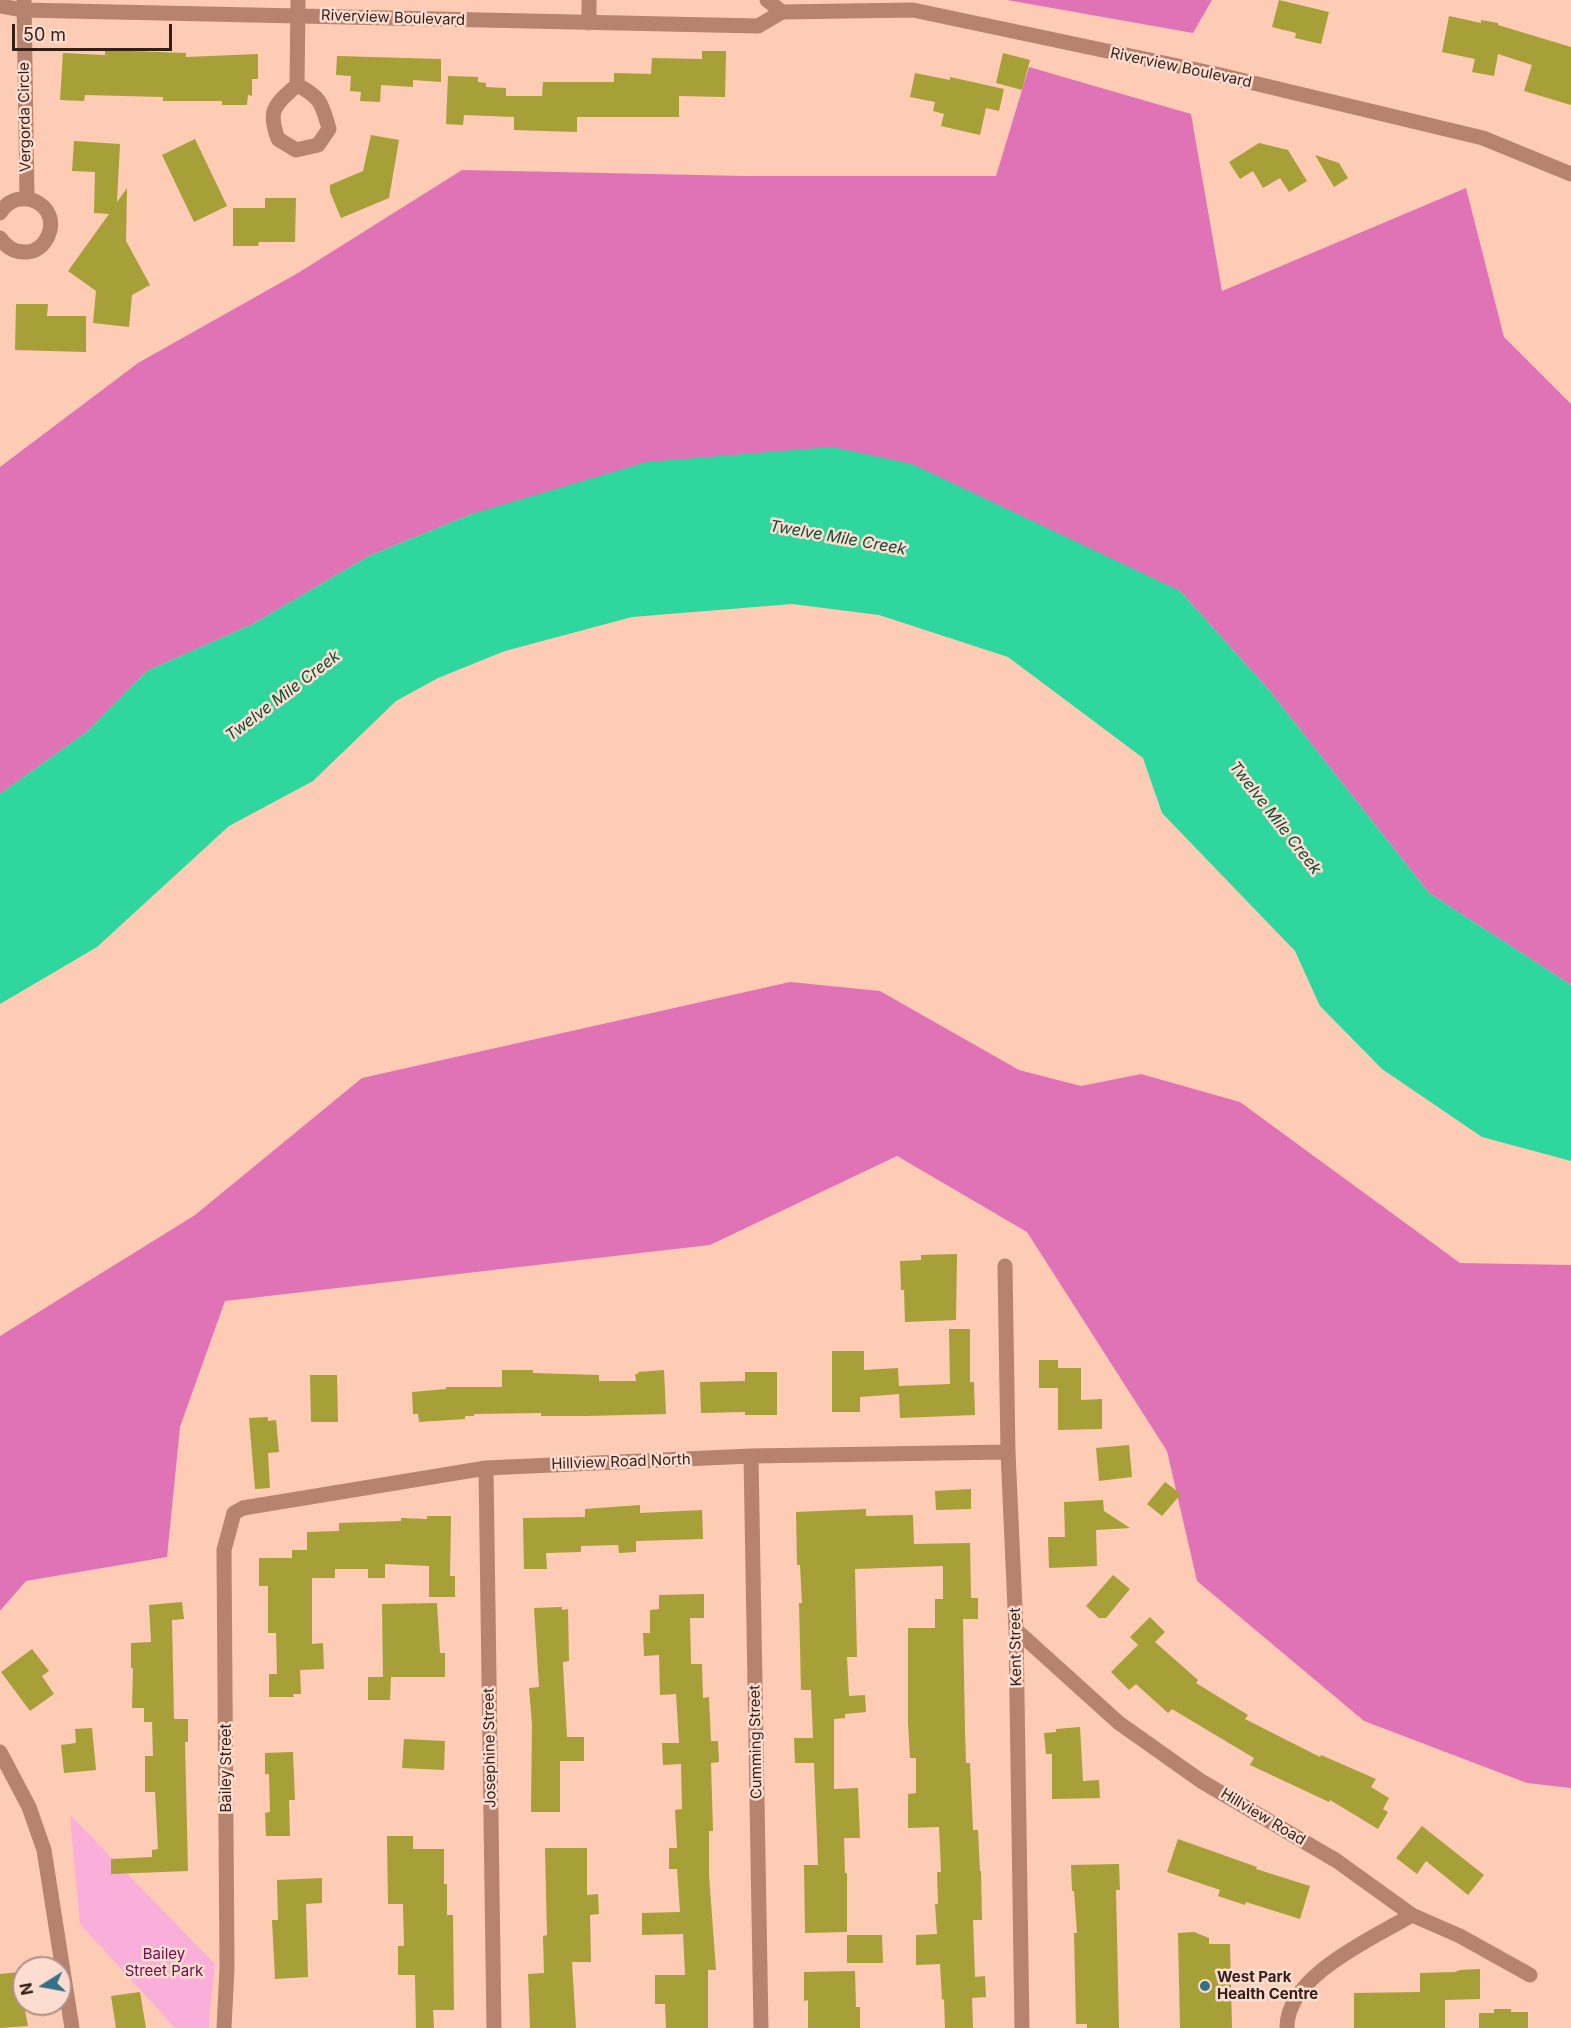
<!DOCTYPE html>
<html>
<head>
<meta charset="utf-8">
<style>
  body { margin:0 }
  #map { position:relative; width:1571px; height:2028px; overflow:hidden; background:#fecbb5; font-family:Inter,sans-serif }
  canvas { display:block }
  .north { position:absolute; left:12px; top:1956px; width:60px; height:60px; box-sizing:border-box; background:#fdddd0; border:2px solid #ac9186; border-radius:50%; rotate:259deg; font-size:16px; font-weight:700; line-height:24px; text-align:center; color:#321f17 }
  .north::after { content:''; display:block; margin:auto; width:21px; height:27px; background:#347188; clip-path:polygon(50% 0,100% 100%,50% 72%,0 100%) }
  .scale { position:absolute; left:12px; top:24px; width:160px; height:27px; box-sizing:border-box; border:3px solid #321f17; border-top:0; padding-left:8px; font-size:18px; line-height:21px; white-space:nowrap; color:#321f17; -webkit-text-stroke:4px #fdddd0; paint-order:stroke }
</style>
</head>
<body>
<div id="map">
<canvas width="1571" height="2028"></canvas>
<div class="north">N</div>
<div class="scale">50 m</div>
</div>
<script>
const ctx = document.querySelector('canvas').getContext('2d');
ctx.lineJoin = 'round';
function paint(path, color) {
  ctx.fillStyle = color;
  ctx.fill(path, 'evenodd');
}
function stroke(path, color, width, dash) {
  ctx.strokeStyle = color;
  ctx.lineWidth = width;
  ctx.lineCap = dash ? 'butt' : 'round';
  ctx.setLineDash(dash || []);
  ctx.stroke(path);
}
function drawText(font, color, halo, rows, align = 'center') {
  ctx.font = font + ' Inter,sans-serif';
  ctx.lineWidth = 5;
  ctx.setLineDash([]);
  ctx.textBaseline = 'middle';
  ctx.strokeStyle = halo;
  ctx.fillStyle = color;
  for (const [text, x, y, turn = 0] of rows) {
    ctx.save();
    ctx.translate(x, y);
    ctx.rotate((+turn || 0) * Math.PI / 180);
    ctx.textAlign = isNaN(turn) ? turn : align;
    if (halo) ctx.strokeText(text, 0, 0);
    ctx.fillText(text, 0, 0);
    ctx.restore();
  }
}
const green = new Path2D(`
  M 70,1815 L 215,1964 L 209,2019 L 209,2028 L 175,2028 L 80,1924 Z`);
const forest = new Path2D(`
  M 1007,0 L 1212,0 L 1193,33 Z
  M 1029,67 L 1191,114 L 1222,291 L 1466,188 L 1504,337 L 1571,404 L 1571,985 L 1429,893 L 1269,690 L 1180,591 L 472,514 L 369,556 L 253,624 L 147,671 L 88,731 L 0,794 L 0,467 L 138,363 L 298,273 L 462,170 L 746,176 L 996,176 Z
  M 790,982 L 880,991 L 1019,1070 L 1081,1086 L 1141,1074 L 1240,1102 L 1460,1263 L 1571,1265 L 1571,1788 L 1527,1783 L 1364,1721 L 1197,1581 L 1167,1451 L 1027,1232 L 897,1156 L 710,1245 L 225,1301 L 180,1427 L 167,1557 L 26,1581 L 0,1611 L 0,1336 L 195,1215 L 362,1078 Z`);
const water = new Path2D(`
  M 832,447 L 912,464 L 1180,591 L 1269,690 L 1429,893 L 1571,985 L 1571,1161 L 1482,1137 L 1382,1069 L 1320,1006 L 1295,951 L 1162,813 L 1143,758 L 1008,657 L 879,615 L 792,604 L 632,617 L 505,651 L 438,678 L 396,701 L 313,781 L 229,826 L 97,947 L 0,1004 L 0,794 L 88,731 L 147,671 L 253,624 L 369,556 L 472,514 L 647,462 Z`);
const building = new Path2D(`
  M 1279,0 L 1329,12 L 1321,44 L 1295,38 L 1296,33 L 1272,27 Z
  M 1449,16 L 1481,23 L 1481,20 L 1498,23 L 1498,25 L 1571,47 L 1571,105 L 1524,91 L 1532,65 L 1498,54 L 1494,76 L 1472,72 L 1475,59 L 1442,52 Z
  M 105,50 L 186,53 L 186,57 L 258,54 L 258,79 L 252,79 L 252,96 L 248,95 L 247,105 L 222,105 L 222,101 L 163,101 L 163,97 L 85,95 L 84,101 L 60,100 L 63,53 L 105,55 Z
  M 702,51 L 726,51 L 725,97 L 679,96 L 679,117 L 577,117 L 577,132 L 514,130 L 514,117 L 464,115 L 463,125 L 446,124 L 448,76 L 478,77 L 478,82 L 486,83 L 486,87 L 506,88 L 506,96 L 542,96 L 543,82 L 614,82 L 614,73 L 651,74 L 652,58 L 702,59 Z
  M 1003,53 L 1030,60 L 1022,90 L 996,83 Z
  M 337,56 L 441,59 L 441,82 L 413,80 L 413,87 L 381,85 L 380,102 L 360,101 L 361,92 L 350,91 L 351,76 L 336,75 Z
  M 915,73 L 950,80 L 950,77 L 1004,89 L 999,111 L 986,108 L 980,135 L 941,126 L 944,114 L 933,111 L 935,102 L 910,97 Z
  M 371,135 L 399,140 L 389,198 L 341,218 L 330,192 L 330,185 L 363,171 Z
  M 195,139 L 227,206 L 194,222 L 162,155 Z
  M 74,141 L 120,144 L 117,202 L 127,188 L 126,241 L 150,285 L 132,295 L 129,327 L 93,323 L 96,291 L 68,271 L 109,214 L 94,213 L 95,172 L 72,171 Z
  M 1259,143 L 1288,150 L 1307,181 L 1289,192 L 1280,178 L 1263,188 L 1253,171 L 1240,179 L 1229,162 Z
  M 1315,155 L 1339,163 L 1348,178 L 1334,187 Z
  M 265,198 L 296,198 L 295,242 L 259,242 L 258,246 L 233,246 L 233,208 L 265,208 Z
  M 16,304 L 48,304 L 47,316 L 86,316 L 86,352 L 15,350 Z
  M 957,1254 L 956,1320 L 905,1322 L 904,1290 L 901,1290 L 900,1261 L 921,1260 L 921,1255 Z
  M 949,1329 L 970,1329 L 970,1382 L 974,1382 L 975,1415 L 900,1418 L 899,1394 L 860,1397 L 860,1412 L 832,1412 L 832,1351 L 864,1351 L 864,1370 L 898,1368 L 899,1386 L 950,1384 Z
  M 1039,1360 L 1058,1360 L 1058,1368 L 1081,1368 L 1081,1400 L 1102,1399 L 1102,1429 L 1058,1430 L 1058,1388 L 1039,1388 Z
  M 502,1370 L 533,1370 L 533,1373 L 599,1375 L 599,1381 L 636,1381 L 635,1374 L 638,1374 L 638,1372 L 664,1370 L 666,1414 L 586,1416 L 541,1416 L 541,1413 L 474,1414 L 474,1416 L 465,1416 L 465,1419 L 419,1422 L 418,1414 L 413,1414 L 412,1392 L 446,1389 L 446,1387 L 502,1387 Z
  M 745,1372 L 777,1372 L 777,1415 L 745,1415 L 745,1412 L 701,1413 L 700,1382 L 745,1381 Z
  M 310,1375 L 337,1375 L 338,1422 L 311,1422 Z
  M 268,1417 L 268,1421 L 276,1420 L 279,1452 L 268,1453 L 270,1488 L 255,1489 L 249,1418 Z
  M 1129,1445 L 1132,1477 L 1099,1481 L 1096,1448 Z
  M 1165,1482 L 1181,1494 L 1162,1516 L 1147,1504 Z
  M 971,1489 L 971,1509 L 936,1510 L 935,1491 Z
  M 1103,1500 L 1104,1511 L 1130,1528 L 1096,1530 L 1097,1566 L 1049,1568 L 1048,1537 L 1065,1537 L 1064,1502 Z
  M 640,1505 L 640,1513 L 702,1510 L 703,1539 L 636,1541 L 636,1552 L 619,1553 L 618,1545 L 581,1546 L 581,1552 L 546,1553 L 547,1569 L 524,1569 L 523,1518 L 585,1517 L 585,1509 Z
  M 866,1509 L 866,1516 L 913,1515 L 914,1544 L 970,1543 L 971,1598 L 978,1598 L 978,1619 L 963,1619 L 965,1731 L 966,1763 L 970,1763 L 973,1830 L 978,1830 L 980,1871 L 981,1871 L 982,1920 L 973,1920 L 975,1977 L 985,1976 L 986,1997 L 972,1998 L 973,2028 L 945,2028 L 944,1999 L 942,2000 L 940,1964 L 916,1965 L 916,1935 L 937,1934 L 935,1904 L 938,1904 L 937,1872 L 941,1872 L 939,1827 L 908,1828 L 908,1794 L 916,1793 L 916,1758 L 910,1758 L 908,1723 L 908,1628 L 935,1628 L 935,1599 L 943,1599 L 943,1566 L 855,1569 L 857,1657 L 847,1657 L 849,1696 L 865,1695 L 866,1712 L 845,1714 L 845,1718 L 834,1719 L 834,1789 L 858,1788 L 860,1838 L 844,1838 L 845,1873 L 847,1873 L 847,1932 L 805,1933 L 804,1865 L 818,1865 L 814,1763 L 795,1763 L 794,1738 L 813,1738 L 811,1690 L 801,1690 L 799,1603 L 802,1603 L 800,1565 L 797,1565 L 796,1512 Z
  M 427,1516 L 451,1516 L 450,1576 L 455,1576 L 455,1597 L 429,1597 L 429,1566 L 385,1564 L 385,1578 L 368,1578 L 368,1569 L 335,1569 L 335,1578 L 312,1578 L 312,1644 L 323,1643 L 324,1669 L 300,1670 L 301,1694 L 293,1694 L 294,1697 L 269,1697 L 269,1674 L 277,1674 L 276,1633 L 268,1633 L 268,1586 L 259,1586 L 259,1558 L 292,1558 L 292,1550 L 307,1550 L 307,1532 L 339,1531 L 339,1523 L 401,1521 L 401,1518 L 427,1519 Z
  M 1113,1575 L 1130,1589 L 1106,1618 L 1099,1618 L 1086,1606 Z
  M 704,1594 L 704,1618 L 690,1618 L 691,1664 L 702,1664 L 703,1698 L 709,1697 L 711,1741 L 718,1741 L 719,1762 L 711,1763 L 713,1831 L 709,1831 L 709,1875 L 716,1970 L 708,1970 L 708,2028 L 666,2028 L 665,2004 L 655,2004 L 655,1975 L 685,1975 L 683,1934 L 642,1935 L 642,1913 L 680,1912 L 677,1869 L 669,1869 L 669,1848 L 677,1848 L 675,1810 L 682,1809 L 681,1764 L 663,1765 L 662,1743 L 679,1743 L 676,1694 L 660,1695 L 659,1655 L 644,1656 L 643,1633 L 650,1633 L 650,1610 L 659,1609 L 659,1595 Z
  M 182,1602 L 184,1619 L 172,1620 L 174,1719 L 188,1719 L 188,1742 L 185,1742 L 188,1871 L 111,1874 L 111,1859 L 152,1857 L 152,1850 L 158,1849 L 155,1792 L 145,1792 L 145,1756 L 153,1756 L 152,1722 L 144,1722 L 144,1708 L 132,1708 L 133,1668 L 131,1668 L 131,1643 L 151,1642 L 149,1605 Z
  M 437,1603 L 440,1653 L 445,1653 L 445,1677 L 383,1677 L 382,1604 Z
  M 562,1607 L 562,1610 L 568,1609 L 569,1661 L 563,1662 L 563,1665 L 567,1737 L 584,1737 L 584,1761 L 560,1761 L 560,1812 L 531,1812 L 532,1724 L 529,1688 L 539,1687 L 534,1608 Z
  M 1150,1617 L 1165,1632 L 1155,1642 L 1198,1680 L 1196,1683 L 1248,1715 L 1245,1719 L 1320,1757 L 1321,1755 L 1376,1779 L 1371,1787 L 1389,1798 L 1383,1809 L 1388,1812 L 1378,1829 L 1330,1800 L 1329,1802 L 1250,1765 L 1254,1758 L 1172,1709 L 1168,1713 L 1136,1684 L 1129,1690 L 1111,1672 L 1138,1645 L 1130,1637 Z
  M 32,1649 L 49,1671 L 42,1676 L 54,1694 L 30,1711 L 1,1672 Z
  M 368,1677 L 391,1677 L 390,1700 L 368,1700 Z
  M 1080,1727 L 1083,1781 L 1099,1780 L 1100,1798 L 1052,1799 L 1052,1754 L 1046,1754 L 1044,1733 L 1056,1732 L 1056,1729 Z
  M 92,1728 L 96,1770 L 64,1773 L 61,1745 L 76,1743 L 75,1729 Z
  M 404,1739 L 445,1741 L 444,1770 L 402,1768 Z
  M 293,1752 L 295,1800 L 289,1800 L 290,1836 L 266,1836 L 265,1813 L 270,1812 L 269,1774 L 265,1774 L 265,1753 Z
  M 1422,1826 L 1484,1875 L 1468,1895 L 1426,1861 L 1417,1874 L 1396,1858 Z
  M 387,1836 L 413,1836 L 413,1849 L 444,1849 L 444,1884 L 447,1884 L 447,1915 L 453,1915 L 454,2010 L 433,2010 L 434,2028 L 416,2028 L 415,1975 L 398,1975 L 398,1946 L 404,1946 L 403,1904 L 388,1904 Z
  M 1178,1839 L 1257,1867 L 1256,1869 L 1310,1886 L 1300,1919 L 1246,1902 L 1245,1905 L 1218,1896 L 1220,1890 L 1167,1872 Z
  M 545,1848 L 587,1848 L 587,1895 L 598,1894 L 599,1914 L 590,1915 L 591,1962 L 572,1962 L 576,2028 L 530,2028 L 528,1974 L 544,1973 L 543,1936 L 547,1935 Z
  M 1119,1864 L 1120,1890 L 1116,1890 L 1119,2028 L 1087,2028 L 1087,2024 L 1076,2024 L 1074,1933 L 1077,1933 L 1074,1891 L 1072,1891 L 1071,1865 Z
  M 322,1878 L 322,1903 L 306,1904 L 308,1977 L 275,1979 L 272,1920 L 278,1920 L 277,1880 Z
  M 1194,1932 L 1209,1938 L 1209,1944 L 1230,1944 L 1232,2028 L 1180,2028 L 1178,1933 Z
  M 847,1935 L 882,1935 L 883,1963 L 847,1963 Z
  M 1480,1969 L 1480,1999 L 1445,2000 L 1445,2028 L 1354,2028 L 1354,1993 L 1420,1992 L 1420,1973 L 1455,1972 L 1460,1970 Z
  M 855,1971 L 856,2007 L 860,2007 L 860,2028 L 808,2028 L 808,2000 L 804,2001 L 804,1972 Z
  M 19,1972 L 23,2006 L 24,2005 L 28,2026 L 0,2028 L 0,1974 Z
  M 140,1992 L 146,2028 L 116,2028 L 111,1996 Z
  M 1494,2009 L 1511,2009 L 1511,2012 L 1528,2012 L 1528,2028 L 1479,2028 L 1479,2013 L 1494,2013 Z`);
const minor = new Path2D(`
  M 24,0 L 27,198
  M 297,85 C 321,97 322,104 329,129 L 318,145 L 296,150 L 278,139 C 267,109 275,105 297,85 L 298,0
  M 0,213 C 18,183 62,205 48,236 C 44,245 37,251 27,252 C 15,253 6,247 0,238
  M 1005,1266 L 1008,1452 L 1016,1630 L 1022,2028
  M 751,1456 L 761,2028
  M 486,1468 L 494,2028
  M 1016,1630 L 1119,1723 L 1201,1781 L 1337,1861 L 1412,1915 L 1460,1936 L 1530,1975
  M 0,1752 L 29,1807 L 44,1850 L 72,2028
  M 224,2028 L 227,1968 L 224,1550 L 234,1513 L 243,1508 L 486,1468 L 751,1456 L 1008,1452
  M 1287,2028 C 1286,1976 1373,1938 1412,1915`);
const tertiary = new Path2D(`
  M 767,0 L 782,12
  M 0,6 L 23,10 L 758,26 L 782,12 L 913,10 L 1216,74 L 1483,138 L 1571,174
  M 589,23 L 589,0`);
const markers = [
  [1205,1986,6,"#347188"]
];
const streetNames = [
  ["Riverview Boulevard",393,18,2],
  ["Riverview Boulevard",1181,68,12],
  ["Vergorda Circle",25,117,-91],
  ["Hillview Road North",621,1462,-2],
  ["Kent Street",1016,1647,-91],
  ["Cumming Street",756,1742,-91],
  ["Josephine Street",490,1748,-91],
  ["Bailey Street",226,1768,-90],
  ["Hillview Road",1263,1817,31]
];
const parkNames = [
  ["Bailey",164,1954],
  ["Street Park",164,1971]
];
const poiNames = [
  ["West Park",1217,1977],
  ["Health Centre",1217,1994]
];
const waterNames = [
  ["Twelve Mile Creek",838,538,10],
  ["Twelve Mile Creek",283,696,-37],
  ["Twelve Mile Creek",1275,818,52]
];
paint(green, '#f9afd9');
paint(forest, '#e073b5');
paint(water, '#2fd69e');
paint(building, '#a79f38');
stroke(minor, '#b6846e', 15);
stroke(tertiary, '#b6846e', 15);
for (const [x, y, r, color] of markers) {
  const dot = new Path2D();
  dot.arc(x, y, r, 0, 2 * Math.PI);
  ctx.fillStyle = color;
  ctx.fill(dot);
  stroke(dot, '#fdddd0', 2);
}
drawText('15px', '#321f17', '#fdddd0', streetNames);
drawText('15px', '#6e084f', '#fdddd0', parkNames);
drawText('bold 15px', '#321f17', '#fdddd0', poiNames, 'left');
drawText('italic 16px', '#0a4c36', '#fdddd0', waterNames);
</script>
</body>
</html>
